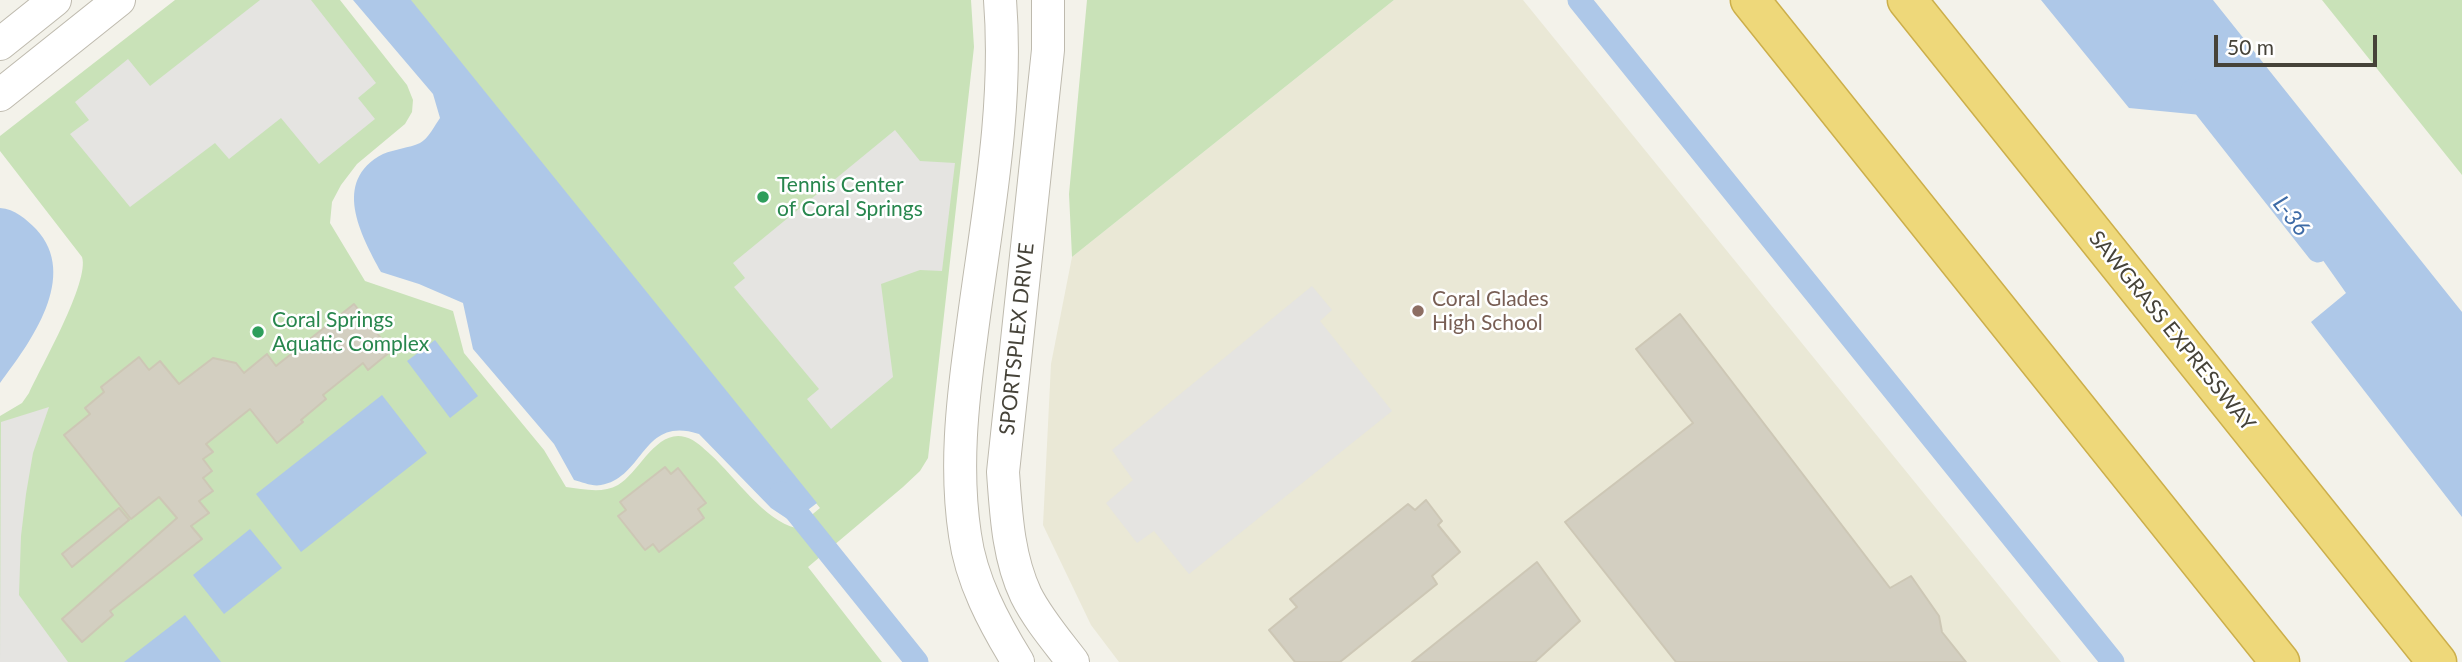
<!DOCTYPE html>
<html>
<head>
<meta charset="utf-8">
<style>
  body { margin:0 }
  #map { position:relative; width:2462px; height:662px; overflow:hidden; background:#f3f2ea; font-family:Lato,sans-serif }
  canvas { display:block }
  .scale { position:absolute; left:2214px; top:35px; width:163px; height:32px; box-sizing:border-box; border:4px solid #464339; border-top:0; padding-left:9px; font-size:21px; line-height:24px; white-space:nowrap; color:#464339; -webkit-text-stroke:5px #fff; paint-order:stroke }
</style>
</head>
<body>
<div id="map">
<canvas width="2462" height="662"></canvas>
<div class="scale">50 m</div>
</div>
<script>
const ctx = document.querySelector('canvas').getContext('2d');
ctx.lineJoin = 'round';
function paint(path, color) {
  ctx.fillStyle = color;
  ctx.fill(path, 'evenodd');
}
function stroke(path, color, width, dash) {
  ctx.strokeStyle = color;
  ctx.lineWidth = width;
  ctx.lineCap = dash ? 'butt' : 'round';
  ctx.setLineDash(dash || []);
  ctx.stroke(path);
}
function drawText(font, color, halo, rows, align = 'center') {
  ctx.font = font + ' Lato,sans-serif';
  ctx.lineWidth = 5;
  ctx.setLineDash([]);
  ctx.textBaseline = 'middle';
  ctx.strokeStyle = halo;
  ctx.fillStyle = color;
  for (const [text, x, y, turn = 0] of rows) {
    ctx.save();
    ctx.translate(x, y);
    ctx.rotate((+turn || 0) * Math.PI / 180);
    ctx.textAlign = isNaN(turn) ? turn : align;
    if (halo) ctx.strokeText(text, 0, 0);
    ctx.fillText(text, 0, 0);
    ctx.restore();
  }
}
const education = new Path2D(`
  M 1394,0 L 1523,0 L 2061,662 L 1119,662 L 1091,625 L 1043,525 L 1051,364 L 1072,257 Z`);
const green = new Path2D(`
  M 175,0 L 340,0 L 407,85 L 413,100 L 412,112 L 405,124 L 357,164 L 341,185 L 332,202 L 330,223 L 365,281 L 453,311 L 464,353 L 544,450 L 566,487 C 583,489 602,494 618,485 C 639,473 656,429 685,437 C 696,440 703,448 711,455 C 735,477 765,521 796,528 L 820,508 L 410,0 L 971,0 L 974,47 L 928,458 L 920,471 L 903,487 L 808,567 L 882,662 L 0,662 L 0,416 L 22,403 L 29,393 C 41,367 90,281 82,257 L 0,151 L 0,136 Z
  M 1087,0 L 1394,0 L 1072,257 L 1069,194 Z
  M 2322,0 L 2462,0 L 2462,175 Z`);
const parking = new Path2D(`
  M 260,0 L 311,0 L 376,83 L 358,98 L 375,119 L 319,164 L 281,118 L 229,159 L 215,143 L 130,207 L 70,134 L 89,120 L 75,102 L 128,59 L 150,86 Z
  M 895,130 L 920,161 L 955,163 L 942,271 L 920,270 L 881,284 L 893,377 L 831,429 L 807,399 L 819,389 L 734,287 L 745,278 L 733,263 Z
  M 1312,286 L 1332,310 L 1320,321 L 1392,411 L 1189,574 L 1154,531 L 1137,543 L 1106,503 L 1133,480 L 1112,450 Z
  M 49,407 L 33,453 L 26,494 L 21,536 L 19,595 L 68,662 L 0,662 L 1,422 Z`);
const water = new Path2D(`
  M 353,0 L 411,0 L 817,503 L 792,522 L 771,508 L 699,434 C 642,415 645,477 601,485 C 593,487 582,482 574,480 L 554,444 L 473,349 L 463,303 L 419,284 L 381,272 C 361,235 331,181 383,154 C 395,149 409,148 420,143 C 428,139 435,125 440,118 L 433,94 Z
  M 2041,0 L 2213,0 L 2462,312 L 2462,517 L 2311,322 L 2346,293 L 2222,117 L 2129,108 Z
  M 0,208 C 15,209 26,219 36,229 C 80,276 30,343 0,383 Z
  M 435,340 L 478,396 L 450,418 L 407,361 Z
  M 382,395 L 427,453 L 301,552 L 256,494 Z
  M 250,529 L 282,568 L 224,614 L 193,575 Z
  M 185,615 L 221,662 L 124,662 Z`);
const canal = new Path2D(`
  M 1579,0 L 2113,662
  M 2192,91 L 2318,251
  M 781,493 L 917,662`);
const building = new Path2D(`
  M 354,304 L 391,351 L 368,370 L 363,363 L 323,395 L 326,399 L 301,420 L 303,422 L 277,443 L 250,409 L 206,444 L 213,452 L 203,459 L 212,471 L 203,478 L 213,491 L 199,501 L 209,513 L 191,526 L 202,539 L 110,611 L 113,615 L 82,642 L 62,619 L 177,518 L 159,497 L 131,519 L 64,435 L 90,414 L 85,408 L 104,392 L 101,387 L 139,357 L 149,370 L 160,361 L 179,384 L 213,358 L 236,363 L 244,373 L 267,354 L 276,366 Z
  M 1680,314 L 1890,588 L 1911,576 L 1939,616 L 1942,632 L 1966,662 L 1676,662 L 1565,522 L 1693,423 L 1636,349 Z
  M 665,467 L 671,474 L 678,468 L 706,503 L 698,509 L 704,518 L 659,552 L 653,544 L 645,550 L 618,516 L 626,510 L 620,502 Z
  M 1426,500 L 1442,521 L 1438,525 L 1460,552 L 1432,576 L 1437,584 L 1340,662 L 1295,662 L 1269,630 L 1297,607 L 1290,599 L 1408,504 L 1415,510 Z
  M 119,508 L 129,520 L 72,567 L 62,554 Z
  M 1537,562 L 1580,621 L 1535,662 L 1412,662 Z`);
const tertiary = new Path2D(`
  M 1000,0 C 1009,113 985,227 971,339 C 962,404 955,470 965,535 C 971,580 994,623 1018,662
  M 1048,0 L 1048,50 L 1003,472 C 1006,513 1008,557 1026,595 C 1038,619 1057,641 1073,662
  M 0,44 L 55,0
  M 0,95 L 119,0`);
const motorway = new Path2D(`
  M 1750,0 L 2280,662
  M 1907,0 L 2437,662`);
const markers = [
  [763,197,7,"#2e9e5b"],
  [1418,311,7,"#8d6e63"],
  [258,332,7,"#2e9e5b"]
];
const leisureNames = [
  ["Tennis Center",777,185],
  ["of Coral Springs",777,209],
  ["Coral Springs",272,320],
  ["Aquatic Complex",272,344]
];
const educationNames = [
  ["Coral Glades",1432,299],
  ["High School",1432,323]
];
const streetNames = [
  ["SAWGRASS EXPRESSWAY",2172,331,51],
  ["SPORTSPLEX DRIVE",1017,339,-84]
];
const waterNames = [
  ["L-36",2291,216,52]
];
paint(education, '#eae8d6');
paint(green, '#c9e2b8');
paint(parking, '#e5e4e1');
paint(water, '#aec8e8');
stroke(canal, '#aec8e8', 23);
paint(building, '#d3cfc1');
stroke(building, '#cdc7b5', 2);
stroke(tertiary, '#bebaae', 34);
stroke(motorway, '#ccaf4b', 41);
stroke(tertiary, '#fff', 32);
stroke(motorway, '#eed87a', 38);
for (const [x, y, r, color] of markers) {
  const dot = new Path2D();
  dot.arc(x, y, r, 0, 2 * Math.PI);
  ctx.fillStyle = color;
  ctx.fill(dot);
  stroke(dot, '#fff', 2.5);
}
drawText('21px', '#27864d', '#fff', leisureNames, 'left');
drawText('21px', '#785e54', '#fff', educationNames, 'left');
drawText('21px', '#464339', '#fff', streetNames);
drawText('italic 23px', '#3e6ba6', '#fff', waterNames);
</script>
</body>
</html>
